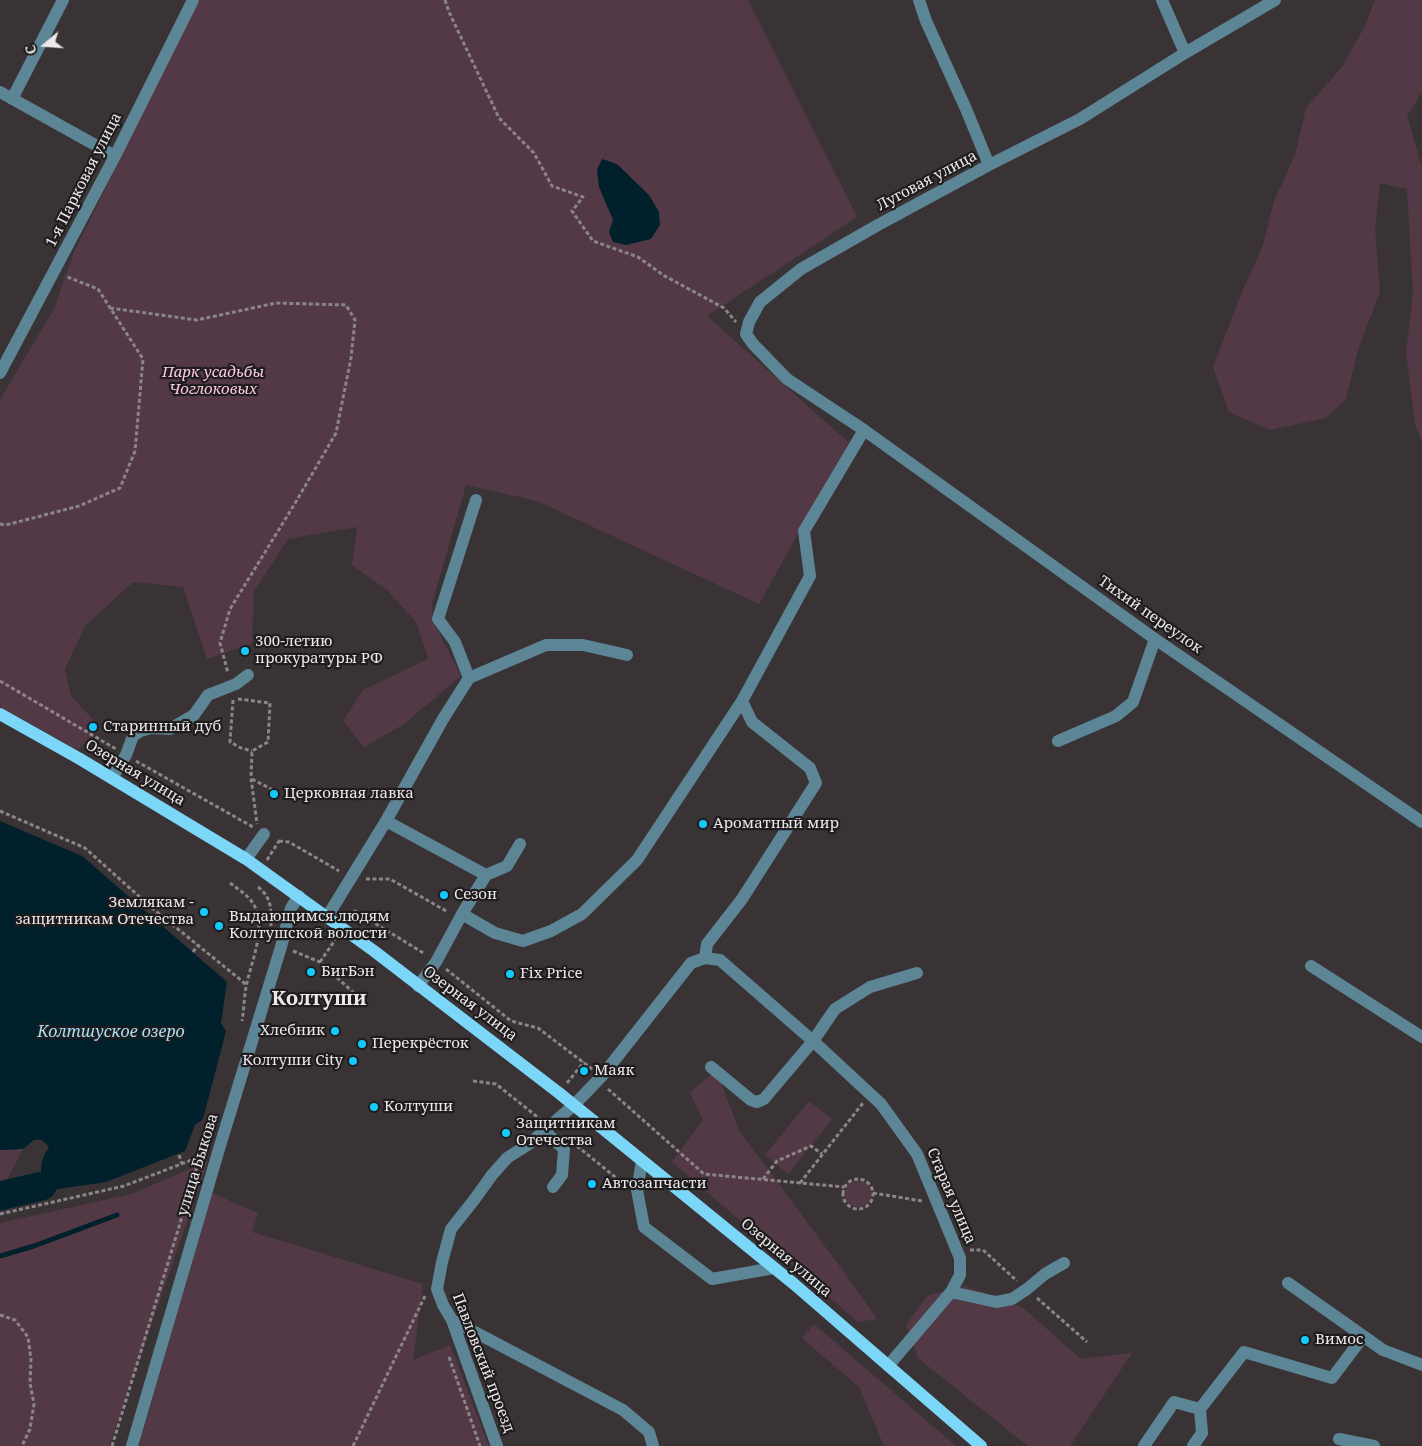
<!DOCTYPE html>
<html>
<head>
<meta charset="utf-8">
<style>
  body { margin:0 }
  #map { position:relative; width:1422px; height:1446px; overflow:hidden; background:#3a3336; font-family:"Noto Serif",serif }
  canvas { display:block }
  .north { position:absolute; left:20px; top:20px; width:50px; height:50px; -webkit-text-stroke:4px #1f1c1d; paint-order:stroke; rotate:252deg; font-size:14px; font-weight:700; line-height:20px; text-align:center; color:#ece7ea }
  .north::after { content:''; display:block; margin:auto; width:18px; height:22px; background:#ece7ea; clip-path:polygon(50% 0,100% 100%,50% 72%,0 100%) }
</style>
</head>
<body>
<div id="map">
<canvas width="1422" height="1446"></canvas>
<div class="north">С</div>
</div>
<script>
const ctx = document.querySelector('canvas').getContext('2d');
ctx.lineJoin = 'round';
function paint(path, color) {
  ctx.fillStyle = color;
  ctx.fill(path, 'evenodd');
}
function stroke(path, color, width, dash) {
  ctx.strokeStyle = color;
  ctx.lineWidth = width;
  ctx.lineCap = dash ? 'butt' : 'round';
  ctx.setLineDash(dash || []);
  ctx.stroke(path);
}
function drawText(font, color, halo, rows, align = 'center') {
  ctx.font = font + ' "Noto Serif",serif';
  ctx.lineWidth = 4.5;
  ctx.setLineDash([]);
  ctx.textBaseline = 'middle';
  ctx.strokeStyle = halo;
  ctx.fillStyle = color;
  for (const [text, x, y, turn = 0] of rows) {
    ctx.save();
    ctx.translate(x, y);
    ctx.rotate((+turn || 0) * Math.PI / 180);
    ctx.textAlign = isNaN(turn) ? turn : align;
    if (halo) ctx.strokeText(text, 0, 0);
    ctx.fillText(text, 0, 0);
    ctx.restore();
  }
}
const green = new Path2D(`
  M 199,0 L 748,0 L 857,217 L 707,316 L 849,443 L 759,604 L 537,501 L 466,485 L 432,604 L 433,621 L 461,676 L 404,724 L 364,747 L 343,721 L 363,690 L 428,659 L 417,623 L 387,590 L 352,565 L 357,527 L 288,539 L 254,591 L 252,643 L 207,659 L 183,587 L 133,582 L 85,626 L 65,669 L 71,696 L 100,727 L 78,750 L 0,707 L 0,400 L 54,309 L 74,252 Z
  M 1375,0 L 1422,0 L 1422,92 L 1407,116 L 1422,167 L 1422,441 L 1415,425 L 1406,352 L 1413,294 L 1407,189 L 1380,183 L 1375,228 L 1380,292 L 1358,350 L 1346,399 L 1326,418 L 1270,430 L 1229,412 L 1213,367 L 1242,292 L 1262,248 L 1274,201 L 1295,155 L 1306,108 L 1342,67 L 1365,26 Z
  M 716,1070 L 739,1130 L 849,1279 L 877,1319 L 858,1322 L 672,1162 L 703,1120 L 690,1093 Z
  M 809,1101 L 832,1119 L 788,1174 L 765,1155 Z
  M 23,1149 L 3,1187 L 0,1187 L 0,1150 Z
  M 208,1161 L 109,1446 L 0,1446 L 0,1223 L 132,1194 Z
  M845 1194a13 13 0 1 1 26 0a13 13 0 1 1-26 0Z
  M 212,1193 L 258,1213 L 252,1232 L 423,1284 L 413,1360 L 450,1345 L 489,1446 L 139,1446 Z
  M 966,1286 L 1023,1308 L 1081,1359 L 1132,1353 L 1070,1446 L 1028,1446 L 918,1358 L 906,1325 L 928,1295 Z
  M 814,1324 L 956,1446 L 884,1446 L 859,1387 L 802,1338 Z`);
const water = new Path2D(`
  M 602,159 L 617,164 L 649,195 L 659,212 L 660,225 L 651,239 L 626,245 L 613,242 L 609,232 L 613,220 L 599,187 L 597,170 Z
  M 0,821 L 82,856 L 227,982 L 221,1023 L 226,1031 L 203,1119 L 195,1125 L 185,1151 L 106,1182 L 45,1191 C 40,1183 40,1167 43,1158 C 44,1154 47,1151 49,1147 L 42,1140 L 34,1140 L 23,1149 L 0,1150 Z`);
const stream = new Path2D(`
  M 0,1256 L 34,1246 L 117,1215`);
const river = new Path2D(`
  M 0,1196 L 42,1186`);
const path = new Path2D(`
  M 445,0 L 449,12 L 499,118 L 534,153 L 552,186 L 583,197 L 572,211 L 593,241 L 638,257 L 663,275 L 724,308 L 736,322
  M 110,308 L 197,320 L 276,303 L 346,305 L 355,320 L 351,358 L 336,433 L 294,505 L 230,609 L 220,643 L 228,673
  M 0,524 L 6,525 L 79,506 L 120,488 L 135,451 L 143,359 L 98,289 L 65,276
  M 0,681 L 116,749
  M 238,699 L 270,703 L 268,742 L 252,751 L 251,778 L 257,824
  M 233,700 L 230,742 L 241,748 L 252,751
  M 136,761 L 253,827
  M 252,779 L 273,790
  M 0,811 L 85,848 L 152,908 L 242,981 L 246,985
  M 279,841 L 289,842 L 339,871
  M 267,860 L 279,841 L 276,839
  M 366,879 L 390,879 L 448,912
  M 230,883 C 239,890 250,896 255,907 C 266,931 251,962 246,987 C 244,998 244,1010 242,1021
  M 258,887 C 272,898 271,909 271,926
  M 350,918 L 355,911 L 425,954
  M 293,951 L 320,962 L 355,994
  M 193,952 L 198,945
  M 320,962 L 335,940
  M 446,969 L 511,1021 L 538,1028 L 592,1069
  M 473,1081 L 496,1084 L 540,1119
  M 567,1083 L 584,1062
  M 608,1089 L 704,1174 L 844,1187
  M 577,1146 L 625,1185
  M 179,1155 L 182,1164
  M843 1194a15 15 0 1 1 30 0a15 15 0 1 1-30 0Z
  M 763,1179 L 777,1161 L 811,1146 L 822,1154
  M 800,1183 L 863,1103
  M 873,1193 L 922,1201
  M 0,1214 L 124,1186 L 202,1156
  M 970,1250 L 983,1250 L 1017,1281
  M 1037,1298 L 1087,1342
  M 0,1315 L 15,1320 L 28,1337 L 31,1359 L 30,1383 L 34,1404 L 30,1429 L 22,1446
  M 449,1357 L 480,1446
  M 112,1446 L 178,1230 L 193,1178 L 199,1161
  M 353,1446 L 425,1296`);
const minor = new Path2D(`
  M 919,0 L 926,21 L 966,109 L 989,165
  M 1162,0 L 1185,53
  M 1275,0 L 1185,53 L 1080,119 L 989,165 L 878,225 L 801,269 L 760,302 L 749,322 L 746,334 L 753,344 L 787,379 L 864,430 L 1155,639 L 1422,822
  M 0,92 L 115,156
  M 12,99 L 63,0
  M 0,373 L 115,156 L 193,0
  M 469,678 L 455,642 L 438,619 L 476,500
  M 1058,741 L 1116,716 L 1133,702 L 1155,639
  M 112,778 L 126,755 L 133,736 L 140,731 L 152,728 L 170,729 L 194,715 L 208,695 L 236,684 L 248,675
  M 386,821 L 486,875
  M 246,859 L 264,834
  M 462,914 L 486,875 L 507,866 L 520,844
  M 327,917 L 386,821 L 443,719 L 469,678 L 546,645 L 583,645 L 627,655
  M 705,958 L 707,944 L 742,899 L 816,783 L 810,768 L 752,722 L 742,701
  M 1311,966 L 1422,1037
  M 418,986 L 436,962 L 462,914 L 495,933 L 523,941 L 551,931 L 582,914 L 637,860 L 742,701 L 810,576 L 804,531 L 864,430
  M 711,1067 L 751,1100 L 757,1102 L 764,1099 L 813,1041 L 835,1009 L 870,987 L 917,973
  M 544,1131 L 564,1149 L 562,1175 L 553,1187
  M 642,1161 L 637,1190 L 644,1227 L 712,1279 L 774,1268
  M 1288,1283 L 1383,1350 L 1422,1365
  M 951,1292 L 996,1302 L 1012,1299 L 1027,1289 L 1045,1274 L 1064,1263
  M 452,1320 L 623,1410 L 649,1432 L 653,1446
  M 1339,1439 L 1374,1446
  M 132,1446 L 219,1149 L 281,947 L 291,908 L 299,896
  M 497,1446 L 452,1320 L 443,1305 L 437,1289 L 442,1262 L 451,1229 L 474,1200 L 492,1175 L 507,1158 L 529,1144 L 574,1105 L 602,1076 L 691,963 L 705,958 L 720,960 L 813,1041 L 881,1104 L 917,1154 L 960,1258 L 960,1275 L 951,1292 L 888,1366
  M 1144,1446 L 1174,1402 L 1200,1409
  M 1193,1446 L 1202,1433 L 1200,1409 L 1244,1352 L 1332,1378 L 1363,1337`);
const major = new Path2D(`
  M 0,714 L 80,759 L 246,859 L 374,951 L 559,1093 L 794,1284 L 981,1446`);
const markers = [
  [245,651,5,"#12cafb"],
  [93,727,5,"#12cafb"],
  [274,794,5,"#12cafb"],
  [703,824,5,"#12cafb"],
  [444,895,5,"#12cafb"],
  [204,912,5,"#12cafb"],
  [219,926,5,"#12cafb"],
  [311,972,5,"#12cafb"],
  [510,974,5,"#12cafb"],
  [335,1031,5,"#12cafb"],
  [362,1044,5,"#12cafb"],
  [353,1061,5,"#12cafb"],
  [584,1071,5,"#12cafb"],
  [374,1107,5,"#12cafb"],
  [506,1133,5,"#12cafb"],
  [592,1184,5,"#12cafb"],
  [1305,1340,5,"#12cafb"]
];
const streetNames = [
  ["1-я Парковая улица",84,180,-63],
  ["Луговая улица",927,181,-28],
  ["Тихий переулок",1150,615,35],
  ["Озерная улица",135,773,31],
  ["Озерная улица",470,1004,37],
  ["улица Быкова",198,1165,-73],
  ["Старая улица",951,1196,67],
  ["Озерная улица",786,1258,40],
  ["Павловский проезд",483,1363,69]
];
const parkNames = [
  ["Парк усадьбы",213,373],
  ["Чоглоковых",213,390]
];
const poiNames = [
  ["300-летию",255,642],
  ["прокуратуры РФ",255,659],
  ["Старинный дуб",103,727],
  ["Церковная лавка",284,794],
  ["Ароматный мир",713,824],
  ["Сезон",454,895],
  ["Землякам -",194,903,"right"],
  ["защитникам Отечества",194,920,"right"],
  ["Выдающимся людям",229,917],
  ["Колтушской волости",229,934],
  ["БигБэн",321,972],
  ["Fix Price",520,974],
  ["Хлебник",325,1031,"right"],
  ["Перекрёсток",372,1044],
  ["Колтуши City",343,1061,"right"],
  ["Маяк",594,1071],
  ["Колтуши",384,1107],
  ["Защитникам",516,1124],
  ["Отечества",516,1141],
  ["Автозапчасти",602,1184],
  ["Вимос",1315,1340]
];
const waterNames = [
  ["Колтшуское озеро",111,1032]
];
const districtNames = [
  ["Колтуши",319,999]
];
paint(green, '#533946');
paint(water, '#00202c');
stroke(stream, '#00202c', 5);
stroke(river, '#00202c', 29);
stroke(path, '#8b8588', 3, [4, 2.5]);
stroke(minor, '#5c8696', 12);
stroke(major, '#7bd6f8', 12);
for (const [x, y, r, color] of markers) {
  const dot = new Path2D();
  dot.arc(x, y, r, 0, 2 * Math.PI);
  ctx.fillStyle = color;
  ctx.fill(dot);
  stroke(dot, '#1f1c1d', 2);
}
drawText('15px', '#ece7ea', '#1f1c1d', streetNames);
drawText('italic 15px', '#fec8e2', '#1f1c1d', parkNames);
drawText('15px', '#ece7ea', '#1f1c1d', poiNames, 'left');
drawText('italic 16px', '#a4e0f7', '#1f1c1d', waterNames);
drawText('bold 20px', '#ece7ea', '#1f1c1d', districtNames);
</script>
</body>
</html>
